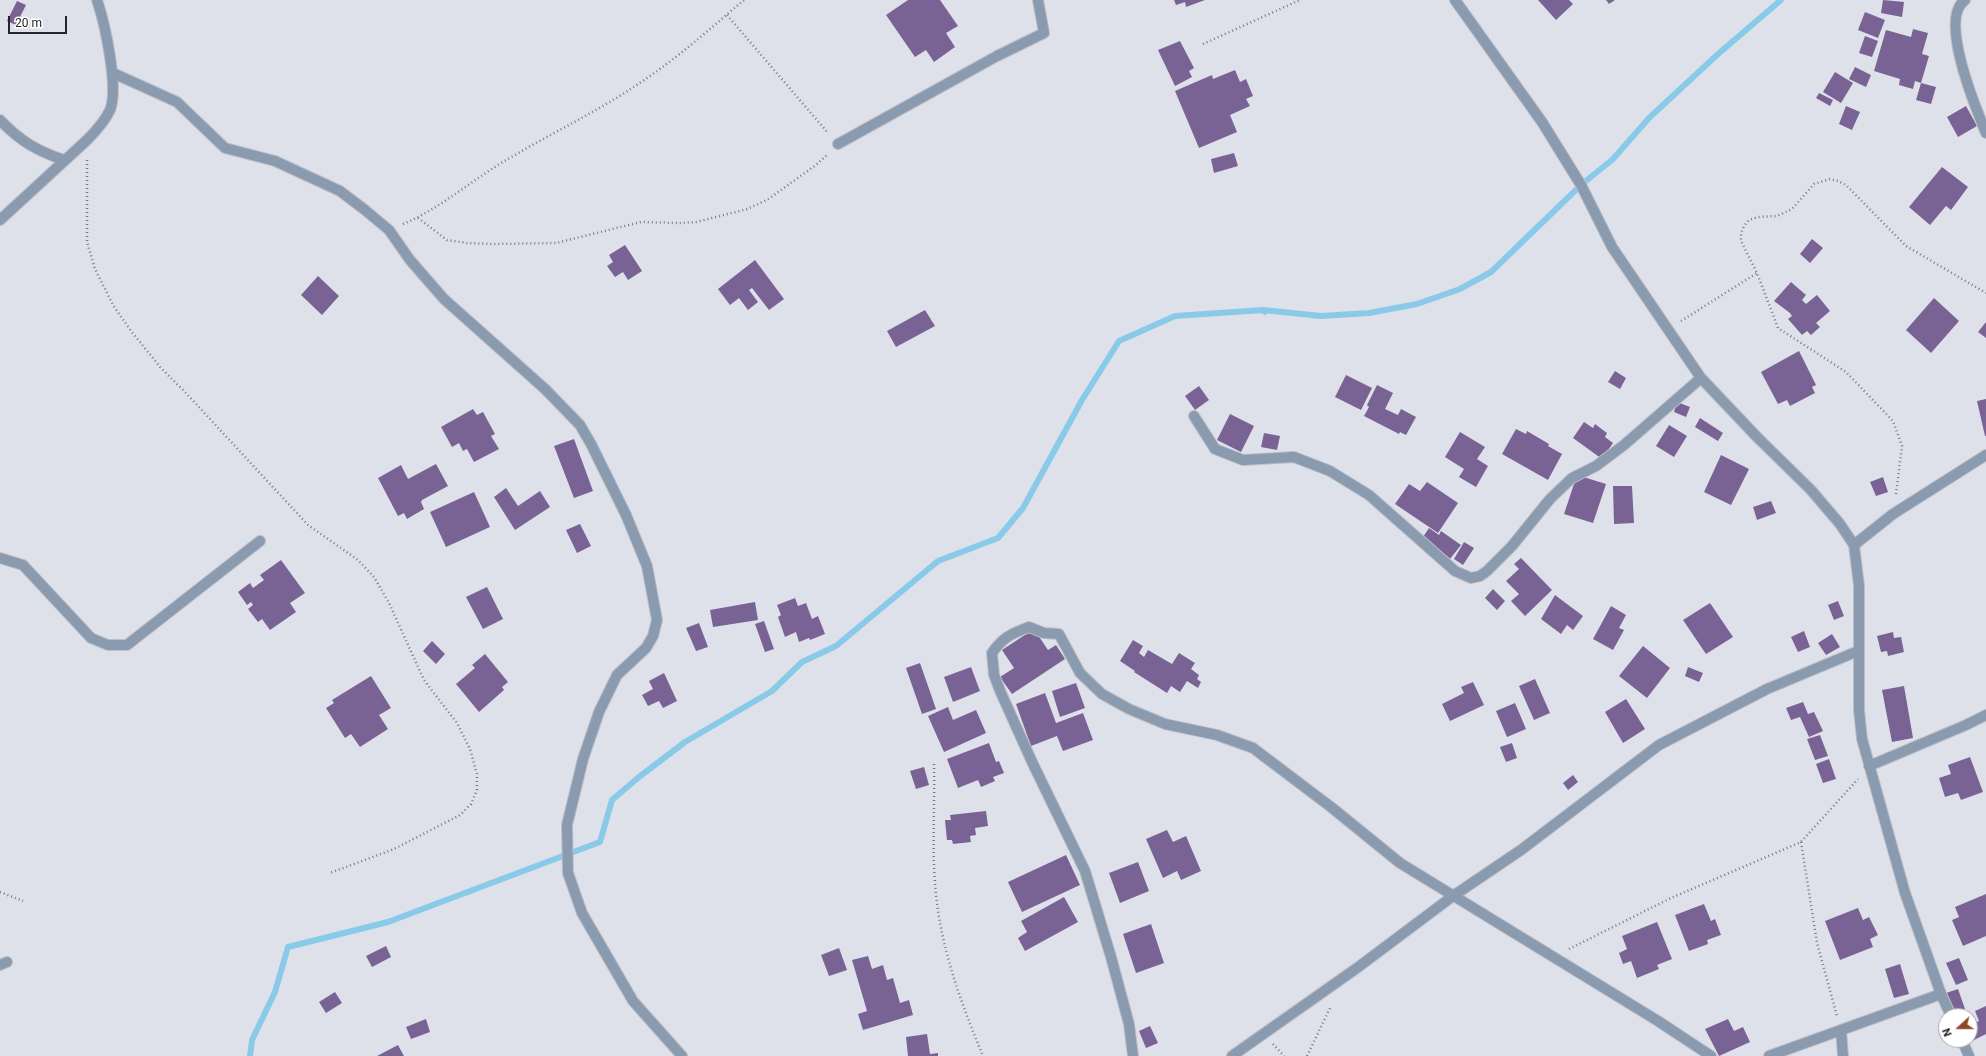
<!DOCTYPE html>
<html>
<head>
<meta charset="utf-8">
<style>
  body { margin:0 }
  #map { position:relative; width:1986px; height:1056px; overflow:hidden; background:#dfe1ea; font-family:Roboto,sans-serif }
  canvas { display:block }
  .north { position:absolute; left:1938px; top:1008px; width:40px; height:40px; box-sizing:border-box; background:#fff; border:1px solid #a7a7a9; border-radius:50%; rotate:249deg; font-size:11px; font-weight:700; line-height:16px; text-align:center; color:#242428 }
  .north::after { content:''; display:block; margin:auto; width:14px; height:18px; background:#8f4825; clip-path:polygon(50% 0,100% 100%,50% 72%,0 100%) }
  .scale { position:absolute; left:8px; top:16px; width:59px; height:18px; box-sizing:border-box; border:2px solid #242428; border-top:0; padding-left:5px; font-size:12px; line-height:14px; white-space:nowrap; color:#242428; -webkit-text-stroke:3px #fff; paint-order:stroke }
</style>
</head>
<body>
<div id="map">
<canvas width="1986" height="1056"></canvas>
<div class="north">N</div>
<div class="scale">20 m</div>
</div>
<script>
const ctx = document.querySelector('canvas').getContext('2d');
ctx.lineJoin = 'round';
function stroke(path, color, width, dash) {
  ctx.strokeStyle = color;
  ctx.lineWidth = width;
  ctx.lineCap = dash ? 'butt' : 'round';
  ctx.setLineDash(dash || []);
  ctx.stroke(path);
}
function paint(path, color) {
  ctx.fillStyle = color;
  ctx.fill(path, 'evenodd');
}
const stream = new Path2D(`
  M 1265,312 L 1263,310 L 1321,316 L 1369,313 L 1417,304 L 1460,289 L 1491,272 L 1581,185 L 1613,159 L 1649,118 L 1718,54 L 1781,0
  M 250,1056 L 252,1040 L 275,992 L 288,947 L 388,922 L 600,842 L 612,800 L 639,777 L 685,742 L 772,691 L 802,662 L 836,646 L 938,561 L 998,538 L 1023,508 L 1082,400 L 1119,341 L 1175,316 L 1263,310`);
const building = new Path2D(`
  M 908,0 L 940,0 L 958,26 L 946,33 L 955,47 L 934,62 L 926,50 L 915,57 L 886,15 Z
  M 1174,0 L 1205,0 L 1186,7 L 1185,2 L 1176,5 Z
  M 1538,0 L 1569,0 L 1573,4 L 1556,20 Z
  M 1606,0 L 1615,0 L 1609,4 Z
  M 1883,0 L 1904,2 L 1902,17 L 1881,13 Z
  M 17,1 L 26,5 L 16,25 L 7,21 Z
  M 1865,12 L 1885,20 L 1878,38 L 1858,30 Z
  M 1913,29 L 1928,33 L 1922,54 L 1929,56 L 1921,83 L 1915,81 L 1913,89 L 1899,85 L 1900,79 L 1874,71 L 1886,30 L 1911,37 Z
  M 1865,36 L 1878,41 L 1872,57 L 1859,53 Z
  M 1180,41 L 1194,68 L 1189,71 L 1192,77 L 1175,86 L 1158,50 Z
  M 1855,67 L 1871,75 L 1866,87 L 1849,79 Z
  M 1235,70 L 1240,82 L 1246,79 L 1253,96 L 1246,99 L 1250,106 L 1230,115 L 1237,132 L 1199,148 L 1175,91 L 1212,75 L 1213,79 Z
  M 1835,72 L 1853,83 L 1841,103 L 1823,92 Z
  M 1921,83 L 1936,87 L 1931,104 L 1916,100 Z
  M 1819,93 L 1833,100 L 1830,106 L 1816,98 Z
  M 1846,106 L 1860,112 L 1852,130 L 1839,124 Z
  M 1966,106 L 1977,126 L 1958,137 L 1947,117 Z
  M 1234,153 L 1238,166 L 1214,173 L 1211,159 Z
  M 1942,167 L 1968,187 L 1951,210 L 1946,206 L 1930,225 L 1909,207 Z
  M 1812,239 L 1823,248 L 1810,263 L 1800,254 Z
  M 625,245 L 642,271 L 628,280 L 623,272 L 615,277 L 607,266 L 613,262 L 609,255 Z
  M 755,260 L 784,299 L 769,310 L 752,288 L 749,290 L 758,302 L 748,310 L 739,298 L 730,305 L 718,289 Z
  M 318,276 L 339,296 L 322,315 L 301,295 Z
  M 1791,282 L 1806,295 L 1802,300 L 1806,304 L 1817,295 L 1830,311 L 1816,323 L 1820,327 L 1811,335 L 1807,331 L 1802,335 L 1788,319 L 1792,316 L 1790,313 L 1774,301 Z
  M 1934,298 L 1959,321 L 1931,353 L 1906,330 Z
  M 925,310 L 935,326 L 896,347 L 887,331 Z
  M 1986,322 L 1986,338 L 1978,332 Z
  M 1799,351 L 1816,385 L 1812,387 L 1815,393 L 1790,406 L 1787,400 L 1778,404 L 1761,372 Z
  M 1615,371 L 1626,378 L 1620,389 L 1608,382 Z
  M 1346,375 L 1372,388 L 1361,410 L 1335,397 Z
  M 1377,385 L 1393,393 L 1385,409 L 1398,415 L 1401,409 L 1416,417 L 1406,435 L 1400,432 L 1399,434 L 1364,416 L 1369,407 L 1367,405 Z
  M 1199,386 L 1209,400 L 1195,410 L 1185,396 Z
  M 1986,399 L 1986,436 L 1985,436 L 1977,401 Z
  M 1677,402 L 1690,407 L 1686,417 L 1674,412 Z
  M 473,409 L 477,415 L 483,412 L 495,434 L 491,436 L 499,449 L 474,462 L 467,449 L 463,451 L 459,443 L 452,447 L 441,427 Z
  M 1230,414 L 1254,426 L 1241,452 L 1217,440 Z
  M 1700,418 L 1723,433 L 1718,441 L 1695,427 Z
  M 1584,422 L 1593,428 L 1595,424 L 1607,433 L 1605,437 L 1613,443 L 1602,459 L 1573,438 Z
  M 1669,425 L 1687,436 L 1674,457 L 1656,446 Z
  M 1516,429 L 1526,434 L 1527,431 L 1549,444 L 1548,446 L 1562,454 L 1548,480 L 1502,454 Z
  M 1460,432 L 1485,447 L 1477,459 L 1488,466 L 1476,487 L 1459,477 L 1464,469 L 1445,457 Z
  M 1264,433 L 1280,436 L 1277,450 L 1261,447 Z
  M 574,439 L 593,491 L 574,498 L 554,446 Z
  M 1721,455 L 1749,469 L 1731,505 L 1704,492 Z
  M 436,464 L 448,486 L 422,500 L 421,502 L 424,509 L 407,519 L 404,513 L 398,516 L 378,478 L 401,465 L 408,479 Z
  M 1577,475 L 1606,484 L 1593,523 L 1564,514 Z
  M 1883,477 L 1888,492 L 1876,496 L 1870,482 Z
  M 1427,482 L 1458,503 L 1438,533 L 1395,504 L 1409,484 L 1420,491 Z
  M 1613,486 L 1632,486 L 1634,523 L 1614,524 Z
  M 506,488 L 518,506 L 540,491 L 550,507 L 515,530 L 494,497 Z
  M 474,492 L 490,527 L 446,547 L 430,512 Z
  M 1771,501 L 1776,513 L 1757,520 L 1753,507 Z
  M 580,524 L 591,546 L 577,553 L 566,530 Z
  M 1429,528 L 1439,535 L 1441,531 L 1461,545 L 1450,559 L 1423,537 Z
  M 1464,542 L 1474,548 L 1463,565 L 1454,559 Z
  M 1521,558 L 1552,590 L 1525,616 L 1511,601 L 1519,594 L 1506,581 L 1519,569 L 1514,564 Z
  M 281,560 L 305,593 L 290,603 L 296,612 L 270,630 L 262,619 L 258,622 L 248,609 L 253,605 L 251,602 L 247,605 L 238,592 L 250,583 L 253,588 L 264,580 L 260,575 Z
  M 487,587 L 503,619 L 483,629 L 466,597 Z
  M 1493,589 L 1505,601 L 1497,610 L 1485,598 Z
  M 1555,595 L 1583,616 L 1573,630 L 1567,625 L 1561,634 L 1541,619 Z
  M 795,598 L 798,606 L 806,603 L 812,619 L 818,616 L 825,634 L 810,640 L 809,638 L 799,642 L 796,632 L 785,637 L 778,617 L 781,615 L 777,605 Z
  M 1838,601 L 1844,616 L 1834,620 L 1828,605 Z
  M 755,602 L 758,620 L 713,627 L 710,610 Z
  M 1710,603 L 1733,637 L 1706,654 L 1683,620 Z
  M 1611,606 L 1626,615 L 1619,628 L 1624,630 L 1613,650 L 1593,639 Z
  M 764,621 L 774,649 L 765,652 L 755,624 Z
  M 699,623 L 708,647 L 696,651 L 686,628 Z
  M 1034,629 L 1048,650 L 1056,645 L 1065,659 L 1012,694 L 1000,677 L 1014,668 L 1002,650 Z
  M 1804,631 L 1810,647 L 1798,652 L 1791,637 Z
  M 1893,632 L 1894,638 L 1901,637 L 1904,652 L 1888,656 L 1887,651 L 1881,652 L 1877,636 Z
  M 1832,634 L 1840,647 L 1826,655 L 1818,643 Z
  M 1133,640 L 1143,646 L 1139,653 L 1144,657 L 1148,650 L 1172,664 L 1179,653 L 1195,663 L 1191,669 L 1199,675 L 1197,679 L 1201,682 L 1198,688 L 1187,681 L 1180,692 L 1171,686 L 1167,693 L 1134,672 L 1135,671 L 1120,661 Z
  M 432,641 L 445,654 L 436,664 L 423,651 Z
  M 1643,646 L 1670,668 L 1647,698 L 1619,676 Z
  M 485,654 L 508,682 L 502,687 L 504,690 L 479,712 L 456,684 L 475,668 L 472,665 Z
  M 920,663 L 936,709 L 922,714 L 906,668 Z
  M 971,667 L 980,691 L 953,702 L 944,677 Z
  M 1688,667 L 1703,673 L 1699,682 L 1685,676 Z
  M 664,673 L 677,701 L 663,708 L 659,701 L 648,706 L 642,695 L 653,689 L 649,681 Z
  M 371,676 L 391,708 L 379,715 L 388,729 L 360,747 L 351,734 L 345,738 L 326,708 L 334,703 L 332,700 Z
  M 1535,679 L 1550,713 L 1534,720 L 1519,686 Z
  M 1473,682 L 1484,705 L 1450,721 L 1442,704 L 1464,693 L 1461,687 Z
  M 1076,683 L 1085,708 L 1060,717 L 1052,691 Z
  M 1904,686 L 1913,738 L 1892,742 L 1882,690 Z
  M 1045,693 L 1056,723 L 1083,713 L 1093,740 L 1063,751 L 1057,736 L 1031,746 L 1016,704 Z
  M 1626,699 L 1645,729 L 1623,743 L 1605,712 Z
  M 1803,702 L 1808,714 L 1814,712 L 1823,731 L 1809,737 L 1800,717 L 1791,720 L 1786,708 Z
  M 1515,703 L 1526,729 L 1507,737 L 1496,711 Z
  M 948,707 L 953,720 L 976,710 L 986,733 L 944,752 L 928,716 Z
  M 1820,735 L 1828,756 L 1815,760 L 1807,739 Z
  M 989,743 L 996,762 L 999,761 L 1004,773 L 993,777 L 995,781 L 981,787 L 978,780 L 958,788 L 947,759 Z
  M 1512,743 L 1517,758 L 1506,762 L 1500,747 Z
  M 1970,757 L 1983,792 L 1961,800 L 1958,793 L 1945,797 L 1939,778 L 1951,774 L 1948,765 Z
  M 1829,759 L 1836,779 L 1823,783 L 1816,764 Z
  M 924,767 L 929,785 L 916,789 L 910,771 Z
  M 1573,775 L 1578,782 L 1568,790 L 1563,783 Z
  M 986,811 L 988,826 L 975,828 L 976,835 L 970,836 L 971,842 L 953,844 L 952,840 L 947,840 L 945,820 L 951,820 L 950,815 Z
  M 1167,830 L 1173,842 L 1186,836 L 1201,871 L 1181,880 L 1177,871 L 1163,878 L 1146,839 Z
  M 1066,855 L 1080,885 L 1022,912 L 1008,882 Z
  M 1138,862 L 1149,891 L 1120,903 L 1109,873 Z
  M 1986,894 L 1986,936 L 1963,946 L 1952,920 L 1959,917 L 1955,907 Z
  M 1064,897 L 1078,922 L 1025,951 L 1018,938 L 1027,932 L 1021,921 Z
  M 1704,904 L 1711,921 L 1715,919 L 1721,935 L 1707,940 L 1708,944 L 1689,951 L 1675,915 Z
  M 1858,908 L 1863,920 L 1869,917 L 1878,935 L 1870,939 L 1873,947 L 1840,960 L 1825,921 Z
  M 1657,922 L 1672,959 L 1657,965 L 1659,969 L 1637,978 L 1631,961 L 1623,964 L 1619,953 L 1627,949 L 1622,936 Z
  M 1151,924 L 1164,963 L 1136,973 L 1123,934 Z
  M 386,946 L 391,957 L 372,967 L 366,956 Z
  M 839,948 L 847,970 L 829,976 L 821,955 Z
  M 868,956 L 872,969 L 883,965 L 887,980 L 893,978 L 900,1003 L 909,1000 L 913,1015 L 863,1030 L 858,1014 L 867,1011 L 852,960 Z
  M 1959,958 L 1968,980 L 1956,985 L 1946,963 Z
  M 1900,964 L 1909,994 L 1894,998 L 1885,969 Z
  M 1958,989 L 1965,1009 L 1953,1013 L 1946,993 Z
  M 335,992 L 342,1003 L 326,1013 L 319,1002 Z
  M 1986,1006 L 1986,1034 L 1972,1041 L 1970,1036 L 1970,1025 L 1979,1021 L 1975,1011 Z
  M 426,1019 L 430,1032 L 411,1039 L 406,1027 Z
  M 1728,1019 L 1734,1031 L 1743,1027 L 1750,1042 L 1719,1056 L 1705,1029 Z
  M 1150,1026 L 1158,1043 L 1146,1048 L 1139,1031 Z
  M 927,1034 L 930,1054 L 938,1053 L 938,1056 L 908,1056 L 906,1037 Z
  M 398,1045 L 404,1056 L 377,1056 Z`);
const path = new Path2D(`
  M 727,15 L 828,133
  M 1203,44 L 1300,0
  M 87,160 L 87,242 L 95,269 L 113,305 L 131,331 L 161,368 L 185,392 L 308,525 L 358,560 L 374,577 L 389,603 L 424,680 L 457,723 L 470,749 L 477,774 L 477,790 L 471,804 L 460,815 L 394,849 L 330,873
  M 418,218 L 447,240 L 467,243 L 492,244 L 556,243 L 641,222 L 680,223 L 697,222 L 747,209 L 767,200 L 816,165 L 828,154
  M 403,224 C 437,210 466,185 498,165 C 547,135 600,111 647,78 C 681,55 712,27 744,0
  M 1681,321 L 1757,273
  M 1896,494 L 1902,446 L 1893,421 L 1846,372 L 1778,328 L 1757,273 L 1741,241 L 1741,233 L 1744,226 L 1749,220 L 1758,217 L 1777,216 L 1792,209 L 1814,184 L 1830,179 L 1838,181 L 1846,185 L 1906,246 L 1986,293
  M 934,764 C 935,804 932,844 935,883 C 939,943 960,1001 983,1056
  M 1801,842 L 1817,943 L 1837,1016
  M 0,892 L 23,901
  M 1569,949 L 1671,898 L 1801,842 L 1858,779
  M 1273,1044 L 1284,1056
  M 1307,1056 L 1331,1006`);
const minor = new Path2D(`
  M 1455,0 L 1542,122 L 1581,185 L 1612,247 L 1701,378 L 1757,437 L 1811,490 L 1840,524 L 1854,545 L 1859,586 L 1859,710 L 1862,739 L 1905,893 L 1941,994 L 1951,1016
  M 1965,0 C 1938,18 1976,109 1986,133
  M 113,73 L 177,102 L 225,148 L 275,161 L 340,191 L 365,210 L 389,230 L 410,260 L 444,299 L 545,389 L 580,425 L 591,444 L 626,515 L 647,566 L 657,620 L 653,636 L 646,648 L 617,675 L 599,712 L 583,759 L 567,825 L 568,873 L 582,913 L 633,1001 L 682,1056
  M 0,120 C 20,141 37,151 64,160
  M 838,144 L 997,56 L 1044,33 L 1038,0
  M 0,220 L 87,140 C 96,131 105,121 110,110 C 119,88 105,24 97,0
  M 1194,416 L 1215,449 L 1243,460 L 1294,457 L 1330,471 L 1369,495 L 1455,571 L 1471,578 L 1480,576 L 1487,571 L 1512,546 L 1550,499 L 1572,478 L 1596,466 L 1624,445 L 1701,378
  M 1854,545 L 1893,514 L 1986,455
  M 0,558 L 23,565 L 91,638 L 108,645 L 127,645 L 260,541
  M 1869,766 L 1966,725 L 1986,715
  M 0,965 L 7,962
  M 1841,1030 L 1843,1056
  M 1962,1040 L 1969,1056
  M 1133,1056 L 1129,1024 L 1111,957 L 1085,871 L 1033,764 L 1001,693 L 994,675 L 992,653 C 1003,637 1011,634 1029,627 L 1044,633 L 1059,634 L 1080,673 L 1102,694 L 1129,709 L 1165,724 L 1217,735 L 1253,748 L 1331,807 L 1400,863 L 1658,1021 L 1711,1056
  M 1232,1056 L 1357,968 L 1453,896 L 1521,850 L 1659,745 L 1767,689 L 1858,651
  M 1769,1056 L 1941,994`);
stroke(stream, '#89cae9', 6);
paint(building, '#796394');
stroke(minor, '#bdbfc7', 12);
stroke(path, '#787980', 2.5, [1, 3]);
stroke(minor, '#8a9aaf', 10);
</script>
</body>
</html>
